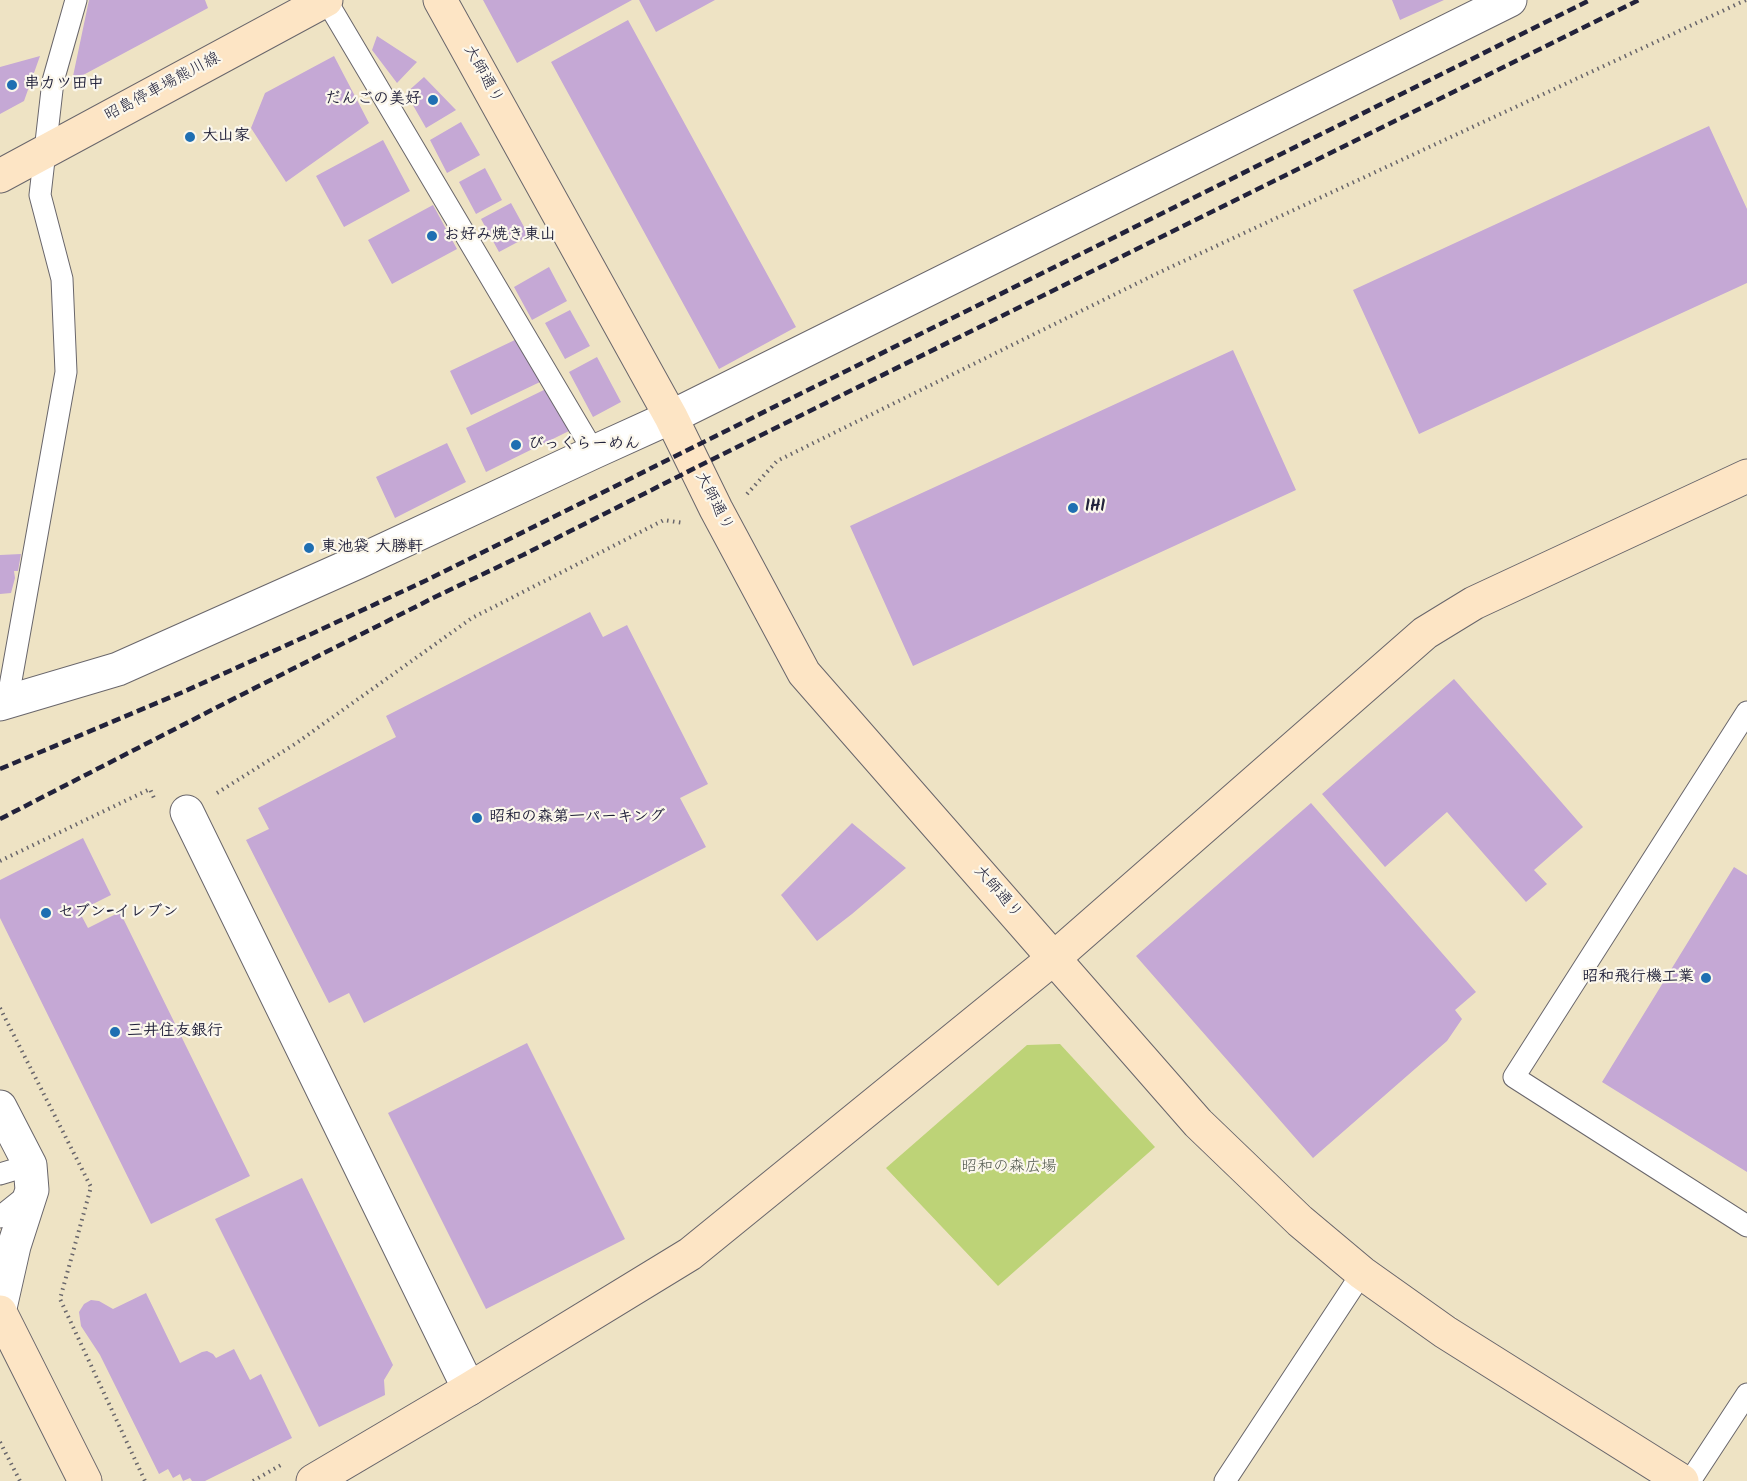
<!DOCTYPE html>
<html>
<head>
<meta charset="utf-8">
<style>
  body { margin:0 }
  canvas { display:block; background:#eee3c4 }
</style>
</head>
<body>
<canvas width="1747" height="1481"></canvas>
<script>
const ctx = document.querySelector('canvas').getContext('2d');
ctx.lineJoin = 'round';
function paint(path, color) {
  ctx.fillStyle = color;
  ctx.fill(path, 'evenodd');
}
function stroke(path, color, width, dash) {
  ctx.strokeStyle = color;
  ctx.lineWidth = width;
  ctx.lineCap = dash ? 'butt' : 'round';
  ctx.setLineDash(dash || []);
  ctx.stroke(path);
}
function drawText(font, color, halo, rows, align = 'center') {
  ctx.font = font + ' Kalam,"Klee One",sans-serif';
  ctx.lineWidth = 4.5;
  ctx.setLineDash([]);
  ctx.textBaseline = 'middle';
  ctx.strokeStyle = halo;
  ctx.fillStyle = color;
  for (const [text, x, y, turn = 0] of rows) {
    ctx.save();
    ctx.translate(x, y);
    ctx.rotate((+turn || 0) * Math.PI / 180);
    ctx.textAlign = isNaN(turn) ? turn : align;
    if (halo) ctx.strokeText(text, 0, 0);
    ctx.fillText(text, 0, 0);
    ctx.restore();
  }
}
const green = new Path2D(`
  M 1060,1044 L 1155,1147 L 998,1286 L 886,1168 L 1027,1045 Z`);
const building = new Path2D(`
  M 89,0 L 205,0 L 208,8 L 72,81 Z
  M 483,0 L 632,0 L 517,63 Z
  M 639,0 L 715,0 L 656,32 Z
  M 1392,0 L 1444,0 L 1400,20 Z
  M 628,20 L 796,327 L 719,369 L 551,62 Z
  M 377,36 L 417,62 L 397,83 L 372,50 Z
  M 40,56 L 24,101 L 0,114 L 0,67 Z
  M 334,56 L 369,123 L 286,182 L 251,128 L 265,93 Z
  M 424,77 L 456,110 L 426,128 L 406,93 Z
  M 461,122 L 480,155 L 447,173 L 430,140 Z
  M 1709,126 L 1747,209 L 1747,283 L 1419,434 L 1353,290 Z
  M 383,140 L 410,191 L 344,227 L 316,176 Z
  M 485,168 L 502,200 L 476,214 L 459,182 Z
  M 511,203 L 529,236 L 499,252 L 481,219 Z
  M 433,205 L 457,249 L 392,284 L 368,240 Z
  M 549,267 L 567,301 L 532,320 L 514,287 Z
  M 570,310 L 590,346 L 565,359 L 545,323 Z
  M 519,338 L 540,382 L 471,415 L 450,371 Z
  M 1233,350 L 1296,490 L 913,666 L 850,526 Z
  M 597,357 L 621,402 L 593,417 L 569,372 Z
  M 550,387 L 571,430 L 486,472 L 466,428 Z
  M 447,443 L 466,482 L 395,518 L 376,477 Z
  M 21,554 L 18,571 L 14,571 L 15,578 L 11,593 L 0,594 L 0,555 Z
  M 590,612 L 603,637 L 627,625 L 708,784 L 680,798 L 706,847 L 364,1023 L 349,993 L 329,1003 L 246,840 L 269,829 L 258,808 L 396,737 L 386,716 Z
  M 1454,679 L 1583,827 L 1534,870 L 1547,884 L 1526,902 L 1447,812 L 1385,867 L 1322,794 Z
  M 1311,803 L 1476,992 L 1455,1010 L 1462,1019 L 1447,1041 L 1313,1158 L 1136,956 Z
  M 852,823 L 906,868 L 852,914 L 817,941 L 781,895 Z
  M 83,838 L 111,895 L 79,911 L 88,928 L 120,912 L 250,1176 L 151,1224 L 0,918 L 0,880 Z
  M 1734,867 L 1747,875 L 1747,1172 L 1602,1082 Z
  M 527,1043 L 625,1239 L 486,1309 L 388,1113 Z
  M 302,1178 L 393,1365 L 384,1380 L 385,1395 L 319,1427 L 215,1219 Z
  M 146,1293 L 180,1363 L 202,1352 L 207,1351 L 213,1354 L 216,1358 L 234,1349 L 250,1380 L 261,1374 L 292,1438 L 205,1481 L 192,1481 L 190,1478 L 183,1481 L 180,1474 L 173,1478 L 168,1469 L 159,1474 L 100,1355 L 81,1326 L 79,1312 L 84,1304 L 91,1300 L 99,1301 L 113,1309 Z`);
const path = new Path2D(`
  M 747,494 L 777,461 L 1158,273 L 1746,0
  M 217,793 L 295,744 L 472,618 L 664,520 L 683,523
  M 0,861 L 150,789 L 154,798
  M 0,1008 L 91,1187 L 60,1299 L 145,1481
  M 0,1442 L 20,1481
  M 253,1481 L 281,1465`);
const lane = new Path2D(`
  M 326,0 L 594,452
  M 7,703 L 66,372 L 62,279 L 40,195 L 53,81 L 76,0
  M 1747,712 L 1514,1077 L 1747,1226
  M 0,1174 L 30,1165
  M 0,1217 L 30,1193
  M 1225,1481 L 1362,1273
  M 1690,1481 L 1747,1394`);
const street = new Path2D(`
  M 0,704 L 118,669 L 358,562 L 594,452 L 671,417 L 1510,0
  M 187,812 L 469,1389
  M 0,1107 L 30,1165 L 32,1190 L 14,1246 L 0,1308`);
const secondary = new Path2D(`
  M 440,0 L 671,417 L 716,509 L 804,673 L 1198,1123 L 1300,1221 L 1362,1273 L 1445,1332 L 1682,1481
  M 0,176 L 326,0
  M 0,1312 L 85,1481
  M 313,1481 L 469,1389 L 690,1254 L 1054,958 L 1425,633 L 1474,603 L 1747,476`);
const rail = new Path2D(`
  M 0,769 L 183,692 L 309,635 L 427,580 L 1590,0
  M 0,819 L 239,696 L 437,596 L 523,555 L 695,468 L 1639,0`);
const markers = [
  [12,85,6,"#1f6fb2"],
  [433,100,6,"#1f6fb2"],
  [190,137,6,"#1f6fb2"],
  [432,236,6,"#1f6fb2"],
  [516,445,6,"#1f6fb2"],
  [1073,508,6,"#1f6fb2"],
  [309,548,6,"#1f6fb2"],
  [477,818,6,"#1f6fb2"],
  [46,913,6,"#1f6fb2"],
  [1706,978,6,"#1f6fb2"],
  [115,1032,6,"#1f6fb2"]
];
const streetNames = [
  ["大師通り",482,75,61],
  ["昭島停車場熊川線",163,88,-28],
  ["大師通り",713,502,63],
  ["大師通り",997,893,49]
];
const poiNames = [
  ["串カツ田中",24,85],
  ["だんごの美好",421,100,"right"],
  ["大山家",202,137],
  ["お好み焼き東山",444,236],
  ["びっくらーめん",528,445],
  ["IHI",1085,508],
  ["東池袋 大勝軒",321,548],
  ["昭和の森第一パーキング",489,818],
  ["セブン-イレブン",58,913],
  ["昭和飛行機工業",1694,978,"right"],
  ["三井住友銀行",127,1032]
];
const parkNames = [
  ["昭和の森広場",1009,1168]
];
paint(green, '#bdd377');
paint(building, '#c5a8d5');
stroke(lane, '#69666b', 23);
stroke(street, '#69666b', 35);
stroke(secondary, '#69666b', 35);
stroke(path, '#69666b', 4, [1.5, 4.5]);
stroke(lane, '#fff', 21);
stroke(street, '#fff', 33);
stroke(secondary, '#fde5c5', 33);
stroke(rail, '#22223b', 4.5, [9, 4.5]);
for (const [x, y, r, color] of markers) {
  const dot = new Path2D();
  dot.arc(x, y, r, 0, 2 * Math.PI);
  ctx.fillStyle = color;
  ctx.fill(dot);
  stroke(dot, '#fbf7ec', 2);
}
drawText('16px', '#22223b', '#fbf7ec', streetNames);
drawText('bold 16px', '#22223b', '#fbf7ec', poiNames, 'left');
drawText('16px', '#50574d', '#fbf7ec', parkNames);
</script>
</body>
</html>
